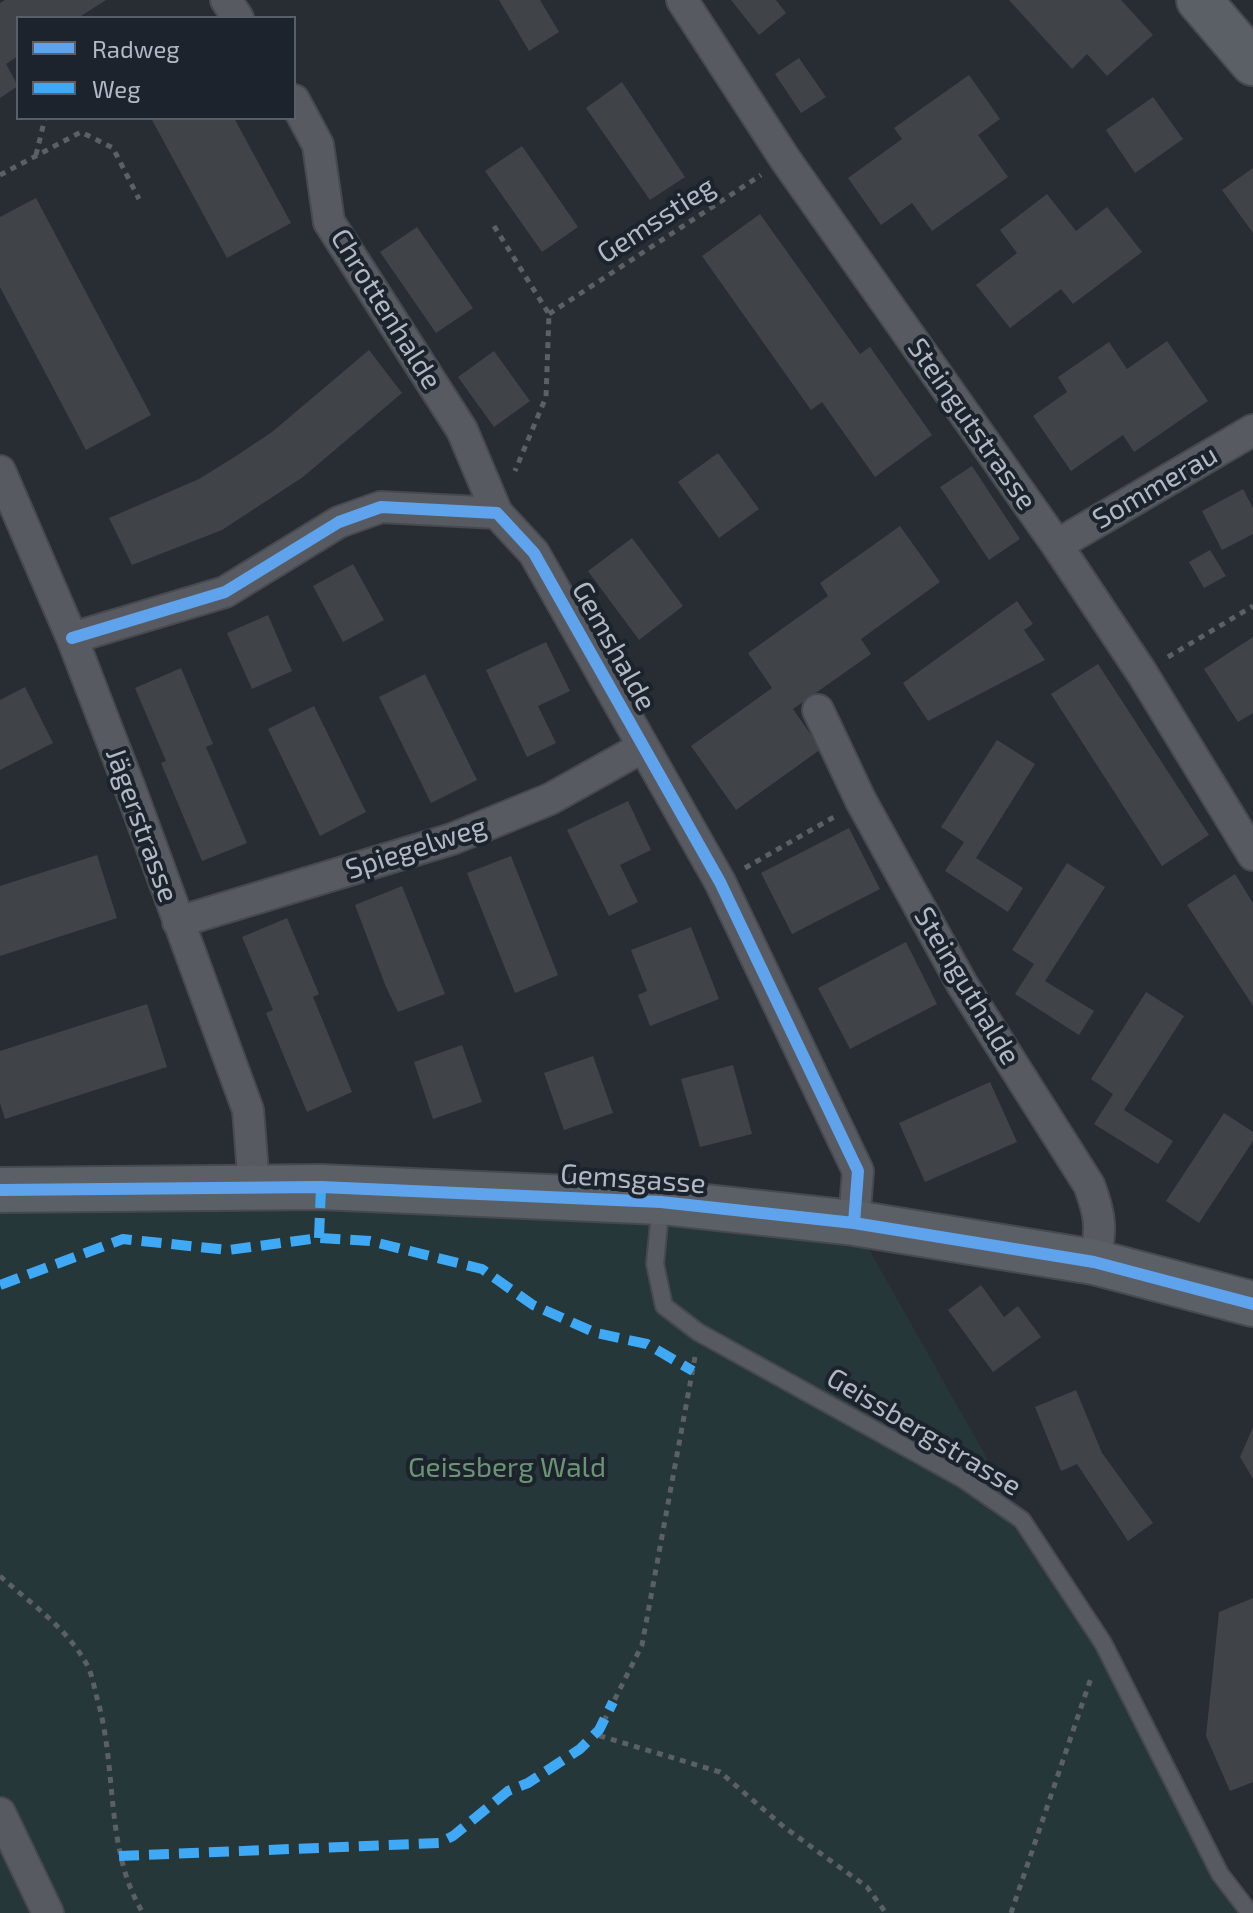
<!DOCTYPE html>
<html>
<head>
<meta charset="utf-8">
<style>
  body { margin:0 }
  #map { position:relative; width:1253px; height:1913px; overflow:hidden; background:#282d33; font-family:"Exo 2",sans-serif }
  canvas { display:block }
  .legend { position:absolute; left:16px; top:16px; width:280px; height:104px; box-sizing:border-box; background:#1c232d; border:2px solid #585f69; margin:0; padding:10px 14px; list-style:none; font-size:24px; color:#b1b9c4 }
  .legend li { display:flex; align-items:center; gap:16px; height:40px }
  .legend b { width:40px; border:2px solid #585f69 }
</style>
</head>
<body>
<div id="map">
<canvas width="1253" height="1913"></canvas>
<ul class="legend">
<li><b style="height:10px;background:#60a3ed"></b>Radweg</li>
<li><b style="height:10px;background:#3fa9f5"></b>Weg</li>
</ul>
</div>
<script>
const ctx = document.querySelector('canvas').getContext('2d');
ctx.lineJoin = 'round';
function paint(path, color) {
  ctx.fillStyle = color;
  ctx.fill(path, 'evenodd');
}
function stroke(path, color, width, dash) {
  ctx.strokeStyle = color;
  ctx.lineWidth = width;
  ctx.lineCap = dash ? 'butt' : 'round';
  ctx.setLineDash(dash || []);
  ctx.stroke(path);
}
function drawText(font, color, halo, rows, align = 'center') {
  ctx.font = font + ' "Exo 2",sans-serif';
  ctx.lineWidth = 8;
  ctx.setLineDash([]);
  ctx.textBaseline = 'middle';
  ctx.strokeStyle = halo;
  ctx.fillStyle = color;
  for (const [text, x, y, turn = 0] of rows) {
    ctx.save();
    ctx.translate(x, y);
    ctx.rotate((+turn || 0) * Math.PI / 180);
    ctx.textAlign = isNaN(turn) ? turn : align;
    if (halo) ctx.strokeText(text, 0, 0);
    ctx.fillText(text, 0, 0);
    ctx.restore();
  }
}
const green = new Path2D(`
  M 0,1190 L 854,1223 L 1022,1520 L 1103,1643 L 1220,1874 L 1250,1913 L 0,1913 Z`);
const building = new Path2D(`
  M 5,0 L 106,0 L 78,18 L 18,18 L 18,56 L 6,64 L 18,86 L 0,98 L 0,3 Z
  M 499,0 L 540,0 L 559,32 L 529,51 Z
  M 731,0 L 776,0 L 786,13 L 759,35 Z
  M 1009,0 L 1121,0 L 1153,35 L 1107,76 L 1087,54 L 1072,69 Z
  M 799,58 L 826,97 L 801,113 L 775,74 Z
  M 969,75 L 1000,119 L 978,135 L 1008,177 L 932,231 L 912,203 L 881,225 L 848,178 L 902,139 L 894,128 Z
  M 622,82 L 685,177 L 650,200 L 586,108 Z
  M 1153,97 L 1183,139 L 1135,173 L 1106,130 Z
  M 151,118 L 234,118 L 291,223 L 227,258 Z
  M 522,146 L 578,227 L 542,252 L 485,171 Z
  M 1253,168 L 1253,233 L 1222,190 Z
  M 1047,194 L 1076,231 L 1107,207 L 1142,252 L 1073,304 L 1061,289 L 1010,328 L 976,285 L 1017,253 L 1000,230 Z
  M 36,198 L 151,415 L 86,450 L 0,287 L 0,217 Z
  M 760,214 L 860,354 L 870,347 L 932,435 L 875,477 L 822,402 L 811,410 L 702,256 Z
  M 417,227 L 473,308 L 436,333 L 380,252 Z
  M 1167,341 L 1208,401 L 1134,452 L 1123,435 L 1071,471 L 1033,416 L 1067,392 L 1058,377 L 1109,342 L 1127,369 Z
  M 369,350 L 402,393 L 303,477 L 222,530 L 132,565 L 109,518 L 199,479 L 236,456 L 272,432 Z
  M 494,351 L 530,401 L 494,427 L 458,377 Z
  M 718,453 L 759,509 L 719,538 L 678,482 Z
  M 972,466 L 1020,539 L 989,560 L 940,487 Z
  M 1243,489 L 1253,508 L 1253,534 L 1222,550 L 1202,511 Z
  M 900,526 L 940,582 L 861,639 L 871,654 L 793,709 L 821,749 L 736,810 L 691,746 L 772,688 L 748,653 L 828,596 L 820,583 Z
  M 632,538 L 683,606 L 639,640 L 588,571 Z
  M 1210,550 L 1226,576 L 1204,588 L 1189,562 Z
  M 353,564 L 384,620 L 343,642 L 313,586 Z
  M 1017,601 L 1033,624 L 1024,630 L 1045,660 L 928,721 L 903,683 Z
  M 268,615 L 292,671 L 252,689 L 227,633 Z
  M 1253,637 L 1253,713 L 1238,722 L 1204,669 Z
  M 546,642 L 570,691 L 538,706 L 556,743 L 527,757 L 486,670 Z
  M 1098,664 L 1209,835 L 1162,866 L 1051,694 Z
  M 181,668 L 213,744 L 206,747 L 247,843 L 202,861 L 161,763 L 166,761 L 135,688 Z
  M 425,674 L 477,780 L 431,803 L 379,697 Z
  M 25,687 L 53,743 L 0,770 L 0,700 Z
  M 314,706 L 366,812 L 320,836 L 268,729 Z
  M 997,740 L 1035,764 L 976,858 L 1023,888 L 1008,912 L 945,871 L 964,842 L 941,827 Z
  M 628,801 L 651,850 L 620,865 L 638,902 L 609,916 L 567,830 Z
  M 849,828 L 880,889 L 792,934 L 761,873 Z
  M 97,855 L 117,918 L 0,956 L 0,886 Z
  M 511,856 L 558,975 L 515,993 L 467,873 Z
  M 1067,863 L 1105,887 L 1045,981 L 1094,1011 L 1079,1035 L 1015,994 L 1034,964 L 1012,950 Z
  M 1235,874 L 1253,903 L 1253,1006 L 1187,905 Z
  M 402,886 L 445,994 L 398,1012 L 386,987 L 355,905 Z
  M 287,918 L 319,994 L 313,997 L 352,1092 L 307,1112 L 266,1013 L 273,1010 L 242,937 Z
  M 691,927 L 719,999 L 650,1026 L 638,995 L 647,991 L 631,950 Z
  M 906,942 L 937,1004 L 850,1049 L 818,988 Z
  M 1146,992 L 1184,1016 L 1124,1110 L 1173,1141 L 1158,1164 L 1094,1124 L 1113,1094 L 1091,1079 Z
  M 147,1004 L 167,1067 L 5,1119 L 0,1103 L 0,1051 Z
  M 462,1045 L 482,1102 L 433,1119 L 414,1062 Z
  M 593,1056 L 613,1113 L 564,1130 L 544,1073 Z
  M 733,1065 L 752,1134 L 700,1147 L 681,1079 Z
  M 990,1082 L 1017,1142 L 925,1182 L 899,1123 Z
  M 1224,1113 L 1253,1132 L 1253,1141 L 1199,1223 L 1166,1201 Z
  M 981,1285 L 1004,1317 L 1018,1306 L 1041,1337 L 993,1372 L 948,1310 Z
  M 1076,1390 L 1102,1453 L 1153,1523 L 1128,1541 L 1077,1464 L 1061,1471 L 1035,1407 Z
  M 1253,1427 L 1253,1479 L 1240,1457 Z
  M 1253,1598 L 1253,1782 L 1230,1791 L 1206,1736 L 1219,1612 Z`);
const path = new Path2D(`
  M 36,155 L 45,118
  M 0,175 L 81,132 L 113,148 L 139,199
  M 494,226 L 549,314 L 546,397 L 515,471
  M 549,314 L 761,175
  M 1168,657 L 1253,606
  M 745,868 L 834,817
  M 695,1357 L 642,1645 L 597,1735 L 720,1772 L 784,1827 L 867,1887 L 886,1913
  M 0,1576 C 31,1604 65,1626 86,1663 C 92,1673 94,1687 97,1698 C 118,1769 104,1849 143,1913
  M 1011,1913 L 1092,1675`);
const lane = new Path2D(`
  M 661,1202 L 655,1264 L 664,1306 L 698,1332 L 963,1479 L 1022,1520 L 1103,1643 L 1220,1874 L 1250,1913`);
const street = new Path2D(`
  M 226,0 L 238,18
  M 682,0 L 785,159 L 1057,545 L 1142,673 L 1253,855
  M 294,100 L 318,145 L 329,222 L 462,430 L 497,513
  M 0,471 L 72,638 L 131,791 L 248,1110 L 254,1186
  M 1057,545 L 1253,430
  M 72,638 L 225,592 L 339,522 L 381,507 L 497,513 L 534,553 L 720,882 L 858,1171 L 854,1223
  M 818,710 L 861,801 L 962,984 L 1089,1185 C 1101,1216 1102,1231 1094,1262
  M 178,922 L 452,839 L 550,799 L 643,747
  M 0,1813 L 48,1913`);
const secondary = new Path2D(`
  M 1199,0 L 1253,63
  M 0,1190 L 321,1187 L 661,1202 L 854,1223 L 1094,1262 L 1253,1304`);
const quiet = new Path2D(`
  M 319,1238 L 321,1187
  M 0,1285 L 123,1239 L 228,1250 L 319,1238 L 370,1241 L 482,1269 L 533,1305 L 596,1333 L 647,1344 L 693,1371
  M 119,1856 L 439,1843 L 453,1836 L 508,1791 L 528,1783 L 580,1749 L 599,1730 L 613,1702`);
const cycleway = new Path2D(`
  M 72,638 L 225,592 L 339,522 L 381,507 L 497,513 L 534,553 L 720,882 L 858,1171 L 854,1223
  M 0,1190 L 321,1187 L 661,1202 L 854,1223 L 1094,1262 L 1253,1304`);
const streetNames = [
  ["Gemsstieg",656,220,-33],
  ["Chrottenhalde",386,309,58],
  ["Steingutstrasse",972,424,55],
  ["Sommerau",1155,487,-30],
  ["Gemshalde",614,646,61],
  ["Jägerstrasse",142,825,70],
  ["Spiegelweg",416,848,-18],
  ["Steinguthalde",967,986,59],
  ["Gemsgasse",633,1179,4],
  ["Geissbergstrasse",924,1432,31]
];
const parkNames = [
  ["Geissberg Wald",507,1468]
];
paint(green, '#263739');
paint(building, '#404449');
stroke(lane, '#46494e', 20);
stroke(street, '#46494e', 34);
stroke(secondary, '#46494e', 48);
stroke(path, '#5b6065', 5, [6, 6]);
stroke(lane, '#575b61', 16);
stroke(street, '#575b61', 30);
stroke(secondary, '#5b5f66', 44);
stroke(quiet, '#3fa9f5', 10, [20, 10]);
stroke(cycleway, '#60a3ed', 12);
drawText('28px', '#b1b9c4', '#1c232d', streetNames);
drawText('28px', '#6a9472', '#1c232d', parkNames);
</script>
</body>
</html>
